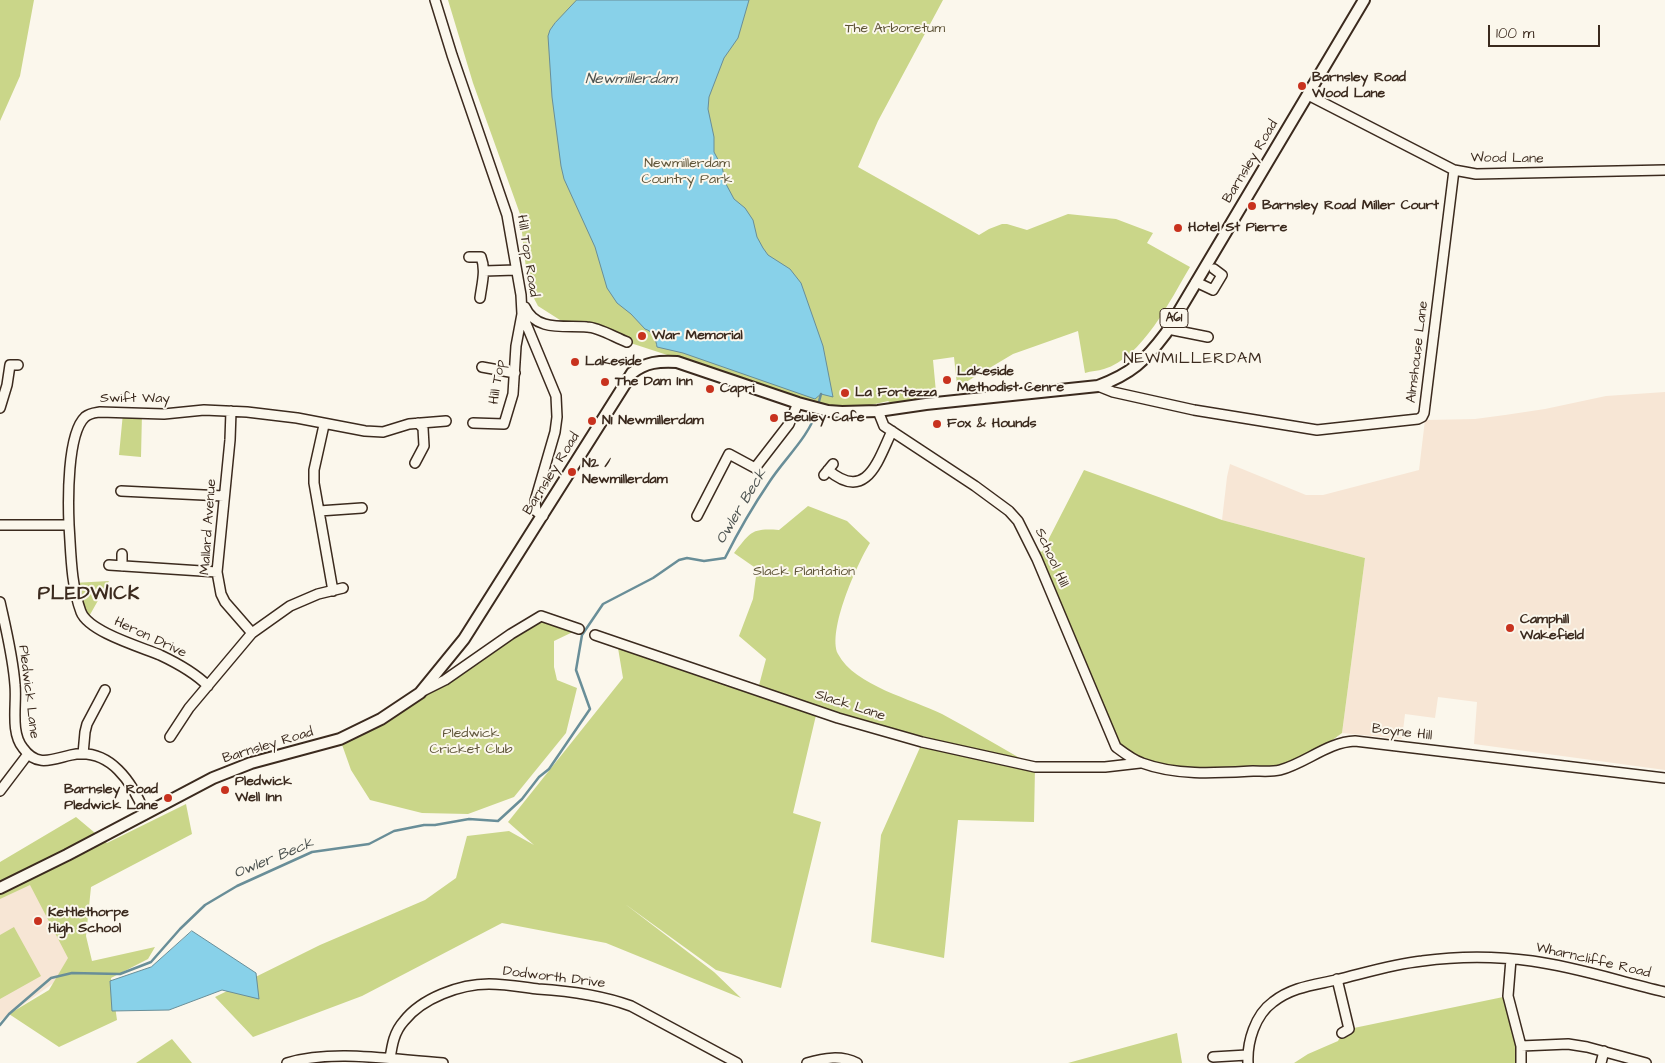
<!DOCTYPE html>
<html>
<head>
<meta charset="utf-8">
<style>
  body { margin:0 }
  #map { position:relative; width:1665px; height:1063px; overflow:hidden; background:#fbf7ec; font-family:"Architects Daughter",sans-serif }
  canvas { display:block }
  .scale { position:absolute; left:1488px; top:25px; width:112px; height:22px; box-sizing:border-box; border:2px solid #3b2a1e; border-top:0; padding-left:6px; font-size:15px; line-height:18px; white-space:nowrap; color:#3b2a1e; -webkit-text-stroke:4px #fbf7ec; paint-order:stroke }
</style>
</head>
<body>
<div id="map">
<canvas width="1665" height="1063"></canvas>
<div class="scale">100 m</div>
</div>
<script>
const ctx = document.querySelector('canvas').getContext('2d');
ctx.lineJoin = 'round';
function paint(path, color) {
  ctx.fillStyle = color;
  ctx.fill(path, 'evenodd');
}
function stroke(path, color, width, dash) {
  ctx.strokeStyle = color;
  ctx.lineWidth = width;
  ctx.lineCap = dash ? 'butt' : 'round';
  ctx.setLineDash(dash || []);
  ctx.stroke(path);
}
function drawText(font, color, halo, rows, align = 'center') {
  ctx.font = font + ' "Architects Daughter",sans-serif';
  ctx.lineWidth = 4;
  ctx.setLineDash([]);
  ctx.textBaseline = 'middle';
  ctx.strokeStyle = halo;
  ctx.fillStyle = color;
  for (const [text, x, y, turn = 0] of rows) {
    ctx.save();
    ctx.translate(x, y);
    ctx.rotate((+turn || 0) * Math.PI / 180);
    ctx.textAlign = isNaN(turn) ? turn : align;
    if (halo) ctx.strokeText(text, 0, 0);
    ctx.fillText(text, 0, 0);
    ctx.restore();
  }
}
const built = new Path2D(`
  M 1665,392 L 1665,770 L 1474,744 L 1477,702 L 1438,697 L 1435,718 L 1405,714 L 1402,739 L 1342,733 L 1365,558 L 1222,520 L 1227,477 L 1230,464 L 1306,495 L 1323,495 L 1419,470 L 1425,420 L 1475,419 L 1505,415 L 1545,409 L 1606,396 Z
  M 67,855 L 83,962 L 0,1021 L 0,888 Z`);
const green = new Path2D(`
  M 0,0 L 34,0 L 20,76 L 0,121 Z
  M 448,0 L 943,0 L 878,121 L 858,167 L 979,235 L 989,229 L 1002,224 L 1007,224 L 1027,230 L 1068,214 L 1116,219 L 1153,233 L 1147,243 L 1190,267 C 1171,299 1142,358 1104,369 C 1098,371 1091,371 1085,373 L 1078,331 L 1013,354 L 961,385 L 957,385 L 954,357 L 933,360 L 937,403 L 898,408 L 888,401 L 842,412 L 560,320 L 538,306 L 528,287 L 520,214 L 473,83 Z
  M 123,413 L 142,413 L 141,457 L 119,455 Z
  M 1084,470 L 1222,520 L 1365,558 L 1342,733 L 1303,762 L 1279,770 L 1159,768 L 1116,747 L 1031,545 L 1042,552 Z
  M 808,506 L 847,521 L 870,543 C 857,564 827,631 838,654 C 855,686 912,699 942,714 C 974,731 1004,749 1035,767 L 1034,822 L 958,820 L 944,958 L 871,942 L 881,835 L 922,743 L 817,711 L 793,813 L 821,822 L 781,988 L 716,970 L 625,904 L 714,972 L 741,998 L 606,943 L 502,923 L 362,996 L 253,1037 L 215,997 L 320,945 L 425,900 L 456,878 L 467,836 L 509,831 L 534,845 L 508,822 L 623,678 L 617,642 L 758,689 L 766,659 L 739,636 L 753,599 L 757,569 L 734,553 C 751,532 751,528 779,530 Z
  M 109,581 L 87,620 L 73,583 Z
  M 541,616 L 579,629 L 554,641 L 554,667 L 557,680 L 577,688 L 566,733 L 514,797 L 468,814 L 422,813 L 370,800 L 351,770 L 340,739 L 381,719 Z
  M 186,804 L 192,834 L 91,887 L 86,936 L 92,961 L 155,947 L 148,959 L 111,978 L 117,1020 L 59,1047 L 9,1014 L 49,990 L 68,958 L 30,885 L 0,899 L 0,862 L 76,817 L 107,843 Z
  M 14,927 L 41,976 L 0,999 L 0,935 Z
  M 1508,996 L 1521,1063 L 1294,1063 L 1308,1054 L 1338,1041 L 1342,1033 L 1349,1029 Z
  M 1177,1033 L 1182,1063 L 1068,1063 Z
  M 172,1039 L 192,1063 L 136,1063 Z`);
const water = new Path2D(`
  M 577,0 L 749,0 L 738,38 L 724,58 L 709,97 L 708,109 L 714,137 L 714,152 L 722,167 L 726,184 L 734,199 L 745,208 L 753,220 L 757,237 L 763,248 L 768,255 L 790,269 L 801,283 L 823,346 L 833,397 L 821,394 L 815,399 L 683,353 L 657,347 C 656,340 653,331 645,329 L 631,314 L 617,303 L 607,288 L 595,247 L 564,179 L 561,166 L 552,97 L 548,36 L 550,30 L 555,23 Z
  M 192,931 L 256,973 L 259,999 L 222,990 L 169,1010 L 112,1011 L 110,981 L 151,967 Z`);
const stream = new Path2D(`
  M 818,405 L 821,394
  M 0,1025 L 9,1014 L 51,978 L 72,973 L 120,974 L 151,962 L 180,929 L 205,905 L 237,886 L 312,852 L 369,844 L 394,831 L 424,825 L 435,825 L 469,819 L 498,821 L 522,799 L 539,777 L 549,769 L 590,709 L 576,670 L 582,635 L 603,604 L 653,578 L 679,560 L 687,558 L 704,561 L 725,558 C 738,532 753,506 770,481 C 785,458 809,437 817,410`);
const minor = new Path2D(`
  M 435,0 L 452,55 L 507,215 L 521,295 L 522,314 L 556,396 L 557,417 L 555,432 L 535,501 L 536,511 L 543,516
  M 1308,95 L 1454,170 L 1476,174 L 1665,170
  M 469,257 L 481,257 C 486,270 482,283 480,298
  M 484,271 L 516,270
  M 1196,282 L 1213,290 L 1222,275 L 1214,269
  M 525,307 C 536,332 565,325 587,327 C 598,327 616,338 627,342
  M 1168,329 L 1208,337
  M 482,367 L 515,373
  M 1098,386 L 1113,392 L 1194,410 L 1317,430 L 1418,419 L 1422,417 L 1424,413 L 1454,170
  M 0,408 L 7,385 L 10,365 L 18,365
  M 231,411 L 230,440 L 217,572 L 221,594 L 225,602 L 252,633
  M 878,411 L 884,426 L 975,486 L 1009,511 L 1018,521 L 1037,559 L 1116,747 C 1124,753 1133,760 1142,763 C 1177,776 1217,773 1253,771 C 1262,771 1272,772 1280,770 C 1306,763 1328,742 1355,741 L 1665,778
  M 473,423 L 504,424 L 513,394 L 516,346 L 522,314
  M 324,425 L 314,470 L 314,483 L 333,591
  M 415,463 L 424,446 L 423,428 L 418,423
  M 828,470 C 867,503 878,460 892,431
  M 824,475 L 833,464
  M 121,491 L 224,496
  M 319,511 L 362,508
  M 697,516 L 729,454 L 755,468 L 789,424 L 798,403
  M 0,525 L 69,525 C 68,501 67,434 85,417 C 90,413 94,413 100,412 L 164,414 L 204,410 L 247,412 L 297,418 L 365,431 L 383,432 L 409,424 L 446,421
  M 69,525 C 71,554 71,585 81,612 C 89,632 141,647 160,655 C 177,663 195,673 208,686
  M 109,565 L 217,572
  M 122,566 L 122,554
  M 0,602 C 6,629 13,657 15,685 C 17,704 10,732 23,748 C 37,768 53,759 71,755 C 110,747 133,783 145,814
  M 595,635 L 838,718 L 922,742 L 1035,767 L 1105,767 L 1140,763
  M 421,692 L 445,680 L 511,634 L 541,616 L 579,629
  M 170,737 L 189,708 L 252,633 L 290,606 L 318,594 L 343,588
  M 83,754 L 85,732 L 87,724 L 105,690
  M 0,791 L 28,754
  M 1511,959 L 1508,996 L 1521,1046 L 1521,1063
  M 1337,979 L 1349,1029 L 1342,1033
  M 1521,1046 L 1568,1044 L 1587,1047 L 1646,1063
  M 1213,1057 L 1247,1055
  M 390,1059 C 392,1045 394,1032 404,1021 C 422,998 460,984 489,984 C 505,984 522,987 538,989 C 570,991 601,995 631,1006 L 737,1063
  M 287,1063 C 334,1049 393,1060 443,1063
  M 807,1063 C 824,1058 841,1055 857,1063
  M 1248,1063 C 1247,1042 1255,1015 1273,1002 C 1292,987 1314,985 1336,980 C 1365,973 1393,964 1422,961 C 1458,956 1496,956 1532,961 C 1577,967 1621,982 1665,992
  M 1601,1063 L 1604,1051`);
const major = new Path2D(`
  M 0,888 L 67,855 L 213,778 L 251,763 L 340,739 L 381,719 L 420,693 L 464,639 L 632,373 C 646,362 659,361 677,362 L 798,403 L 828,411 L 842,412 L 878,411 L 926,404 L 1098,386 C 1131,374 1145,361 1166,333 L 1364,0`);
const markers = [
  [1302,86,5,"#c8321e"],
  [1252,206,5,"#c8321e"],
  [1178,228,5,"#c8321e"],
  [642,336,5,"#c8321e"],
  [575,362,5,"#c8321e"],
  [947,380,5,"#c8321e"],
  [605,382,5,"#c8321e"],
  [710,389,5,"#c8321e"],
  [845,393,5,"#c8321e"],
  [774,418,5,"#c8321e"],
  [592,421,5,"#c8321e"],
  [937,424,5,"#c8321e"],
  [572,472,5,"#c8321e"],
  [1510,628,5,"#c8321e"],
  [225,790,5,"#c8321e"],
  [168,798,5,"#c8321e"],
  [38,921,5,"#c8321e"]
];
const shields = [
  [1174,318,28]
];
const shieldNames = [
  ["A61",1174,318]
];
const parkNames = [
  ["The Arboretum",895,29],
  ["Newmillerdam",687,164],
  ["Country Park",687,180],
  ["Slack Plantation",804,572],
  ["Pledwick",471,734],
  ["Cricket Club",471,750]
];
const poiNames = [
  ["Barnsley Road",1312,78],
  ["Wood Lane",1312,94],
  ["Barnsley Road Miller Court",1262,206],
  ["Hotel St Pierre",1188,228],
  ["War Memorial",652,336],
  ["Lakeside",585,362],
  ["Lakeside",957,372],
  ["Methodist Cenre",957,388],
  ["The Dam Inn",615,382],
  ["Capri",720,389],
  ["La Fortezza",855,393],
  ["Beuley Cafe",784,418],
  ["N1 Newmillerdam",602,421],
  ["Fox & Hounds",947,424],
  ["N2 /",582,464],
  ["Newmillerdam",582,480],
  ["Camphill",1520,620],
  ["Wakefield",1520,636],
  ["Pledwick",235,782],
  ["Well Inn",235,798],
  ["Barnsley Road",158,790,"right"],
  ["Pledwick Lane",158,806,"right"],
  ["Kettlethorpe",48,913],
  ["High School",48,929]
];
const streetNames = [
  ["Wood Lane",1507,159,1],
  ["Barnsley Road",1251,162,-59],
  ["Hill Top Road",527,256,81],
  ["Almshouse Lane",1418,352,-83],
  ["Hill Top",498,382,-81],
  ["Swift Way",135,399],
  ["Barnsley Road",552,474,-58],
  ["Mallard Avenue",209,527,-86],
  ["School Hill",1051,558,66],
  ["Heron Drive",150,638,25],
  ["Pledwick Lane",28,692,83],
  ["Slack Lane",850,706,18],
  ["Boyne Hill",1402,733,7],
  ["Barnsley Road",268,746,-17],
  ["Wharncliffe Road",1593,961,13],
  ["Dodworth Drive",554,978,7]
];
const waterNames = [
  ["Newmillerdam",631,80],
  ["Owler Beck",742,507,-59],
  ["Owler Beck",274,859,-22]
];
const quarterNames = [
  ["NEWMILLERDAM",1193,360]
];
const districtNames = [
  ["PLEDWICK",89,595]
];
paint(built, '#f7e6d5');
paint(green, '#cad689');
paint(water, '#88d1e9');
stroke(water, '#698e98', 1);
stroke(stream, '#698e98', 2.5);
stroke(minor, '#3b2a1e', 12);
stroke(major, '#3b2a1e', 14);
stroke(minor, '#fbf7ec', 9);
stroke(major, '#fbf7ec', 10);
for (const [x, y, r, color] of markers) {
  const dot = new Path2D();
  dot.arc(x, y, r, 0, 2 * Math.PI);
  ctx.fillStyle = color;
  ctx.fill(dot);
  stroke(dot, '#fbf7ec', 2);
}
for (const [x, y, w] of shields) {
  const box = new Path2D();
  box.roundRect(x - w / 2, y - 9.5, w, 19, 4);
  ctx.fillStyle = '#fbf7ec';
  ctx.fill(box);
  stroke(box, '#3b2a1e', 1);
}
drawText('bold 12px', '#3b2a1e', null, shieldNames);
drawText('14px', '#5f5539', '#fbf7ec', parkNames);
drawText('bold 14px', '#3b2a1e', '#fbf7ec', poiNames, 'left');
drawText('14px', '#3b2a1e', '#fbf7ec', streetNames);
drawText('italic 15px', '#4e5451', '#fbf7ec', waterNames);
ctx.letterSpacing = '1px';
drawText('16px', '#3b2a1e', '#fbf7ec', quarterNames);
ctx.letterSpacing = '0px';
ctx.letterSpacing = '1px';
drawText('bold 19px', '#3b2a1e', '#fbf7ec', districtNames);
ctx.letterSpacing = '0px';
</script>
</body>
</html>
